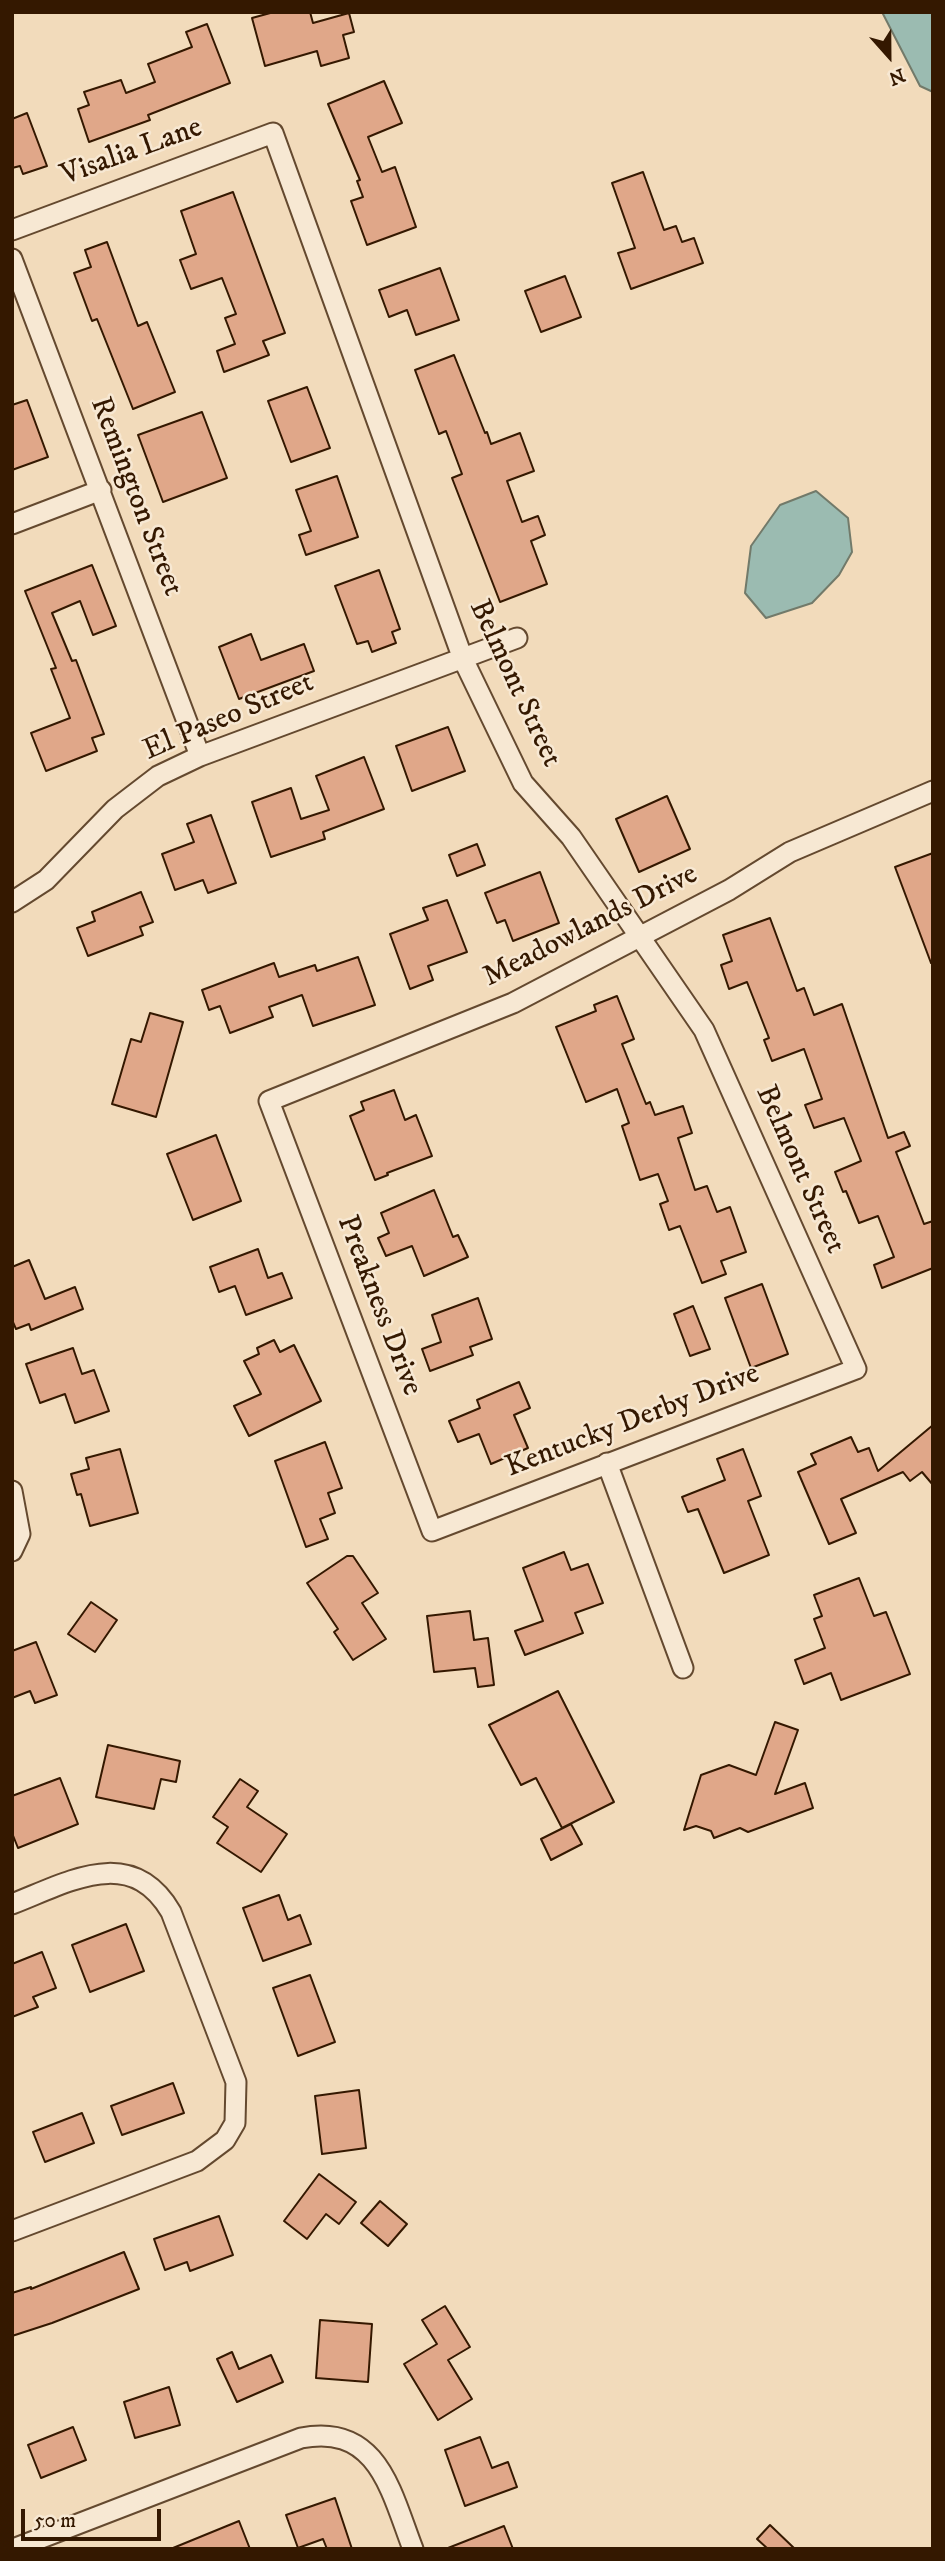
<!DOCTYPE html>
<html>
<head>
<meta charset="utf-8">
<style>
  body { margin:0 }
  #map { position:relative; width:945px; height:2561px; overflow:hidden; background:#f2dbbb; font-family:"IM FELL DW Pica",serif }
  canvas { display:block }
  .frame { position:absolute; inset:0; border:14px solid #341800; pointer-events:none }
  .north { position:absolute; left:854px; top:21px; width:70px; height:70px; -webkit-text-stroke:5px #f7e8d3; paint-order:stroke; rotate:159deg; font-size:19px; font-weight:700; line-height:28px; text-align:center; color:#341800 }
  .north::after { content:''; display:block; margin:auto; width:24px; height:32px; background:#341800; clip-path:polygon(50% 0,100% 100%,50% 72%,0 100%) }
  .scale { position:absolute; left:21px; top:2509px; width:140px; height:32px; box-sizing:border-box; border:4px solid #341800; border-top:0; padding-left:9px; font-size:21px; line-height:24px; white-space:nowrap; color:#341800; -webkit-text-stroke:5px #f7e8d3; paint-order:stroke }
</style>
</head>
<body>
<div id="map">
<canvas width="945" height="2561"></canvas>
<div class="frame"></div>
<div class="north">N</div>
<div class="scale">50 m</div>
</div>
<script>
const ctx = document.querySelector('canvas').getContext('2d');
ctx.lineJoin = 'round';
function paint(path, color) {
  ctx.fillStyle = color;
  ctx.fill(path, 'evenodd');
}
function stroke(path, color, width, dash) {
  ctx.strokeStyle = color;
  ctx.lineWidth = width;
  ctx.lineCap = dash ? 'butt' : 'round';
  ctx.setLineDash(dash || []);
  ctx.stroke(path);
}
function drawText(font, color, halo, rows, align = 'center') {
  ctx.font = font + ' "IM FELL DW Pica",serif';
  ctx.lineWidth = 5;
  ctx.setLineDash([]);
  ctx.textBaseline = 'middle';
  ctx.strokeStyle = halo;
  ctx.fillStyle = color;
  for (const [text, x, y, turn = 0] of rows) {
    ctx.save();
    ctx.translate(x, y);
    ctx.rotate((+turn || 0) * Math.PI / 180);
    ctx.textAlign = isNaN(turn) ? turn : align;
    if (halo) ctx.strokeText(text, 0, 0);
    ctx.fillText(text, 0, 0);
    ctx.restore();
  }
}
const water = new Path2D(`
  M 882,12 L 933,12 L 933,92 L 920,86 Z
  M 816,491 L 848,518 L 852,552 L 839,575 L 812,603 L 766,618 L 745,593 L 751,546 L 780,505 Z`);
const building = new Path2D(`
  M 274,12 L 310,12 L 313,23 L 349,13 L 354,32 L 343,35 L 349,58 L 321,66 L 317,51 L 265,66 L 252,18 Z
  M 207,24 L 230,83 L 148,115 L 150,120 L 89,142 L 78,109 L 89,105 L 84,92 L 121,80 L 126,93 L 155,82 L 148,64 L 192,47 L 186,32 Z
  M 384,81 L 402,123 L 368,137 L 382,172 L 395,167 L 416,227 L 367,245 L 351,201 L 363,197 L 357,181 L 360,180 L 328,104 Z
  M 27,113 L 47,166 L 23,174 L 20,166 L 12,168 L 12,119 Z
  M 643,172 L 664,230 L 676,226 L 682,242 L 694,238 L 703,263 L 631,289 L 618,253 L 635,248 L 612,183 Z
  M 233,192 L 285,333 L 263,341 L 269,355 L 224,372 L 217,351 L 235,344 L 225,318 L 236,314 L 222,278 L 191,289 L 180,260 L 196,254 L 181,211 Z
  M 107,242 L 138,326 L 147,322 L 175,392 L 133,409 L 97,319 L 92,321 L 74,273 L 91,267 L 85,250 Z
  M 440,268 L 459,320 L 416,335 L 407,310 L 389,317 L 379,290 Z
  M 565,276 L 581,317 L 541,332 L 525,291 Z
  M 454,355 L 485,433 L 487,432 L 491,444 L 520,433 L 534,471 L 507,481 L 522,522 L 538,516 L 545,535 L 531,541 L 547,584 L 500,602 L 452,478 L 462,474 L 446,431 L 439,434 L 415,370 Z
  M 307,387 L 330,448 L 291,462 L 268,401 Z
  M 27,400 L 48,457 L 12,470 L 12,405 Z
  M 202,412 L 227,478 L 163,502 L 138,435 Z
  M 337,476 L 358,537 L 306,555 L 299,535 L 311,531 L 296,490 Z
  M 92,565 L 116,626 L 93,635 L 80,601 L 52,613 L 72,661 L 76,660 L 104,734 L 92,738 L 97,751 L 46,771 L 31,733 L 70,718 L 51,669 L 56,668 L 25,591 Z
  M 379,570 L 400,629 L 392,632 L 396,643 L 372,652 L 368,641 L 357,644 L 335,586 Z
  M 251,634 L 261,660 L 304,644 L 314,671 L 239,699 L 219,647 Z
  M 448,727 L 465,771 L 412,791 L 396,746 Z
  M 364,757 L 384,809 L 323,832 L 325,839 L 271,857 L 252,802 L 291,788 L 301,819 L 329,810 L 316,776 Z
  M 667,796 L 690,849 L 639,872 L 616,819 Z
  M 211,815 L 236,883 L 208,893 L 203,880 L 175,890 L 162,854 L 194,842 L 187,824 Z
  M 477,844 L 485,865 L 457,876 L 449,855 Z
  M 933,853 L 933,962 L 931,963 L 895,867 Z
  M 540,872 L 559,923 L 513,941 L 505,920 L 497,923 L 485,893 Z
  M 141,892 L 153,922 L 140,927 L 143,935 L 88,956 L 77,928 L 95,921 L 92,912 Z
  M 447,900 L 467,952 L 428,966 L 433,980 L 410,989 L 390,934 L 428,920 L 423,908 Z
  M 770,918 L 797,991 L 804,988 L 814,1015 L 842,1004 L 888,1138 L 904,1132 L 910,1146 L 896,1152 L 924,1224 L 933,1221 L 933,1268 L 882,1288 L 874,1265 L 894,1257 L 878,1216 L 859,1223 L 846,1191 L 843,1192 L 835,1172 L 861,1161 L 844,1118 L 814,1128 L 805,1105 L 822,1099 L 804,1049 L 772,1061 L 764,1040 L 769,1038 L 747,982 L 729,989 L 721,965 L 732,961 L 723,935 Z
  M 358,957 L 375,1005 L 313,1026 L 302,995 L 269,1007 L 273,1017 L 230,1033 L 220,1006 L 209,1010 L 202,990 L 274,963 L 279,977 L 315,965 L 317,971 Z
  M 617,996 L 634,1039 L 622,1044 L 646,1104 L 650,1102 L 655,1115 L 683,1106 L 692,1133 L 678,1138 L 695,1190 L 707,1186 L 717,1212 L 730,1207 L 746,1252 L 721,1261 L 726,1274 L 702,1283 L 680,1226 L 669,1230 L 660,1204 L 668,1201 L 658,1174 L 640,1180 L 622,1126 L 629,1123 L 617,1089 L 586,1102 L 556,1027 L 596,1011 L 594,1005 Z
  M 150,1013 L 183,1022 L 156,1117 L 112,1104 L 131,1039 L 141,1042 Z
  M 394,1090 L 405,1120 L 416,1115 L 432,1156 L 387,1173 L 388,1175 L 375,1180 L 350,1116 L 364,1110 L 361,1102 Z
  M 216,1135 L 241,1201 L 193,1220 L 167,1154 Z
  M 434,1190 L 453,1237 L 458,1235 L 468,1257 L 424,1276 L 412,1246 L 386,1256 L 378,1238 L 389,1233 L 381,1213 Z
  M 258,1249 L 268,1278 L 282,1273 L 292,1298 L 246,1315 L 235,1286 L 219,1292 L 210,1267 Z
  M 29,1260 L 45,1299 L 75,1287 L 83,1309 L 31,1330 L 29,1324 L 16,1329 L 12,1320 L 12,1267 Z
  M 762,1284 L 788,1354 L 751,1368 L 725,1298 Z
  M 478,1298 L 492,1339 L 470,1347 L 473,1355 L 430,1371 L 422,1349 L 441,1342 L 432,1315 Z
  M 693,1306 L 710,1349 L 690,1356 L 674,1314 Z
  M 274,1340 L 280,1352 L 294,1345 L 321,1401 L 249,1436 L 234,1406 L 261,1394 L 244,1361 L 259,1354 L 257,1348 Z
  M 73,1348 L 82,1374 L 94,1370 L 109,1411 L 75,1423 L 65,1394 L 40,1403 L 26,1364 Z
  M 519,1382 L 530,1408 L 514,1415 L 528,1448 L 491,1464 L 479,1434 L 458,1442 L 449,1421 L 480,1408 L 477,1400 Z
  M 933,1425 L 933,1485 L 922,1472 L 910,1481 L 903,1472 L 841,1499 L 856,1533 L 829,1544 L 798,1472 L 816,1464 L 811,1454 L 851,1437 L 858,1452 L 869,1448 L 878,1471 Z
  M 325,1442 L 342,1488 L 328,1493 L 335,1513 L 320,1519 L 328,1539 L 306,1547 L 275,1461 Z
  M 120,1449 L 138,1513 L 90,1526 L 81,1494 L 77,1495 L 71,1474 L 89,1469 L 86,1458 Z
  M 743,1449 L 761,1496 L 748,1501 L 769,1555 L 724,1573 L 698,1509 L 688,1512 L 682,1497 L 725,1480 L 717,1459 Z
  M 564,1552 L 571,1570 L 588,1564 L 603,1603 L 575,1613 L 583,1633 L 525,1655 L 515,1631 L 543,1621 L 523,1568 Z
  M 347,1556 L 353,1556 L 378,1593 L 362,1603 L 386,1639 L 353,1660 L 334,1632 L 338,1629 L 307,1583 Z
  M 859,1578 L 874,1616 L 886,1612 L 910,1674 L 841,1700 L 831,1673 L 804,1684 L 795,1660 L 825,1648 L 814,1619 L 822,1616 L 814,1595 Z
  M 91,1602 L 117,1620 L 95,1652 L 68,1634 Z
  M 470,1611 L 474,1640 L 488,1638 L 494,1685 L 478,1687 L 475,1668 L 434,1672 L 427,1616 Z
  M 36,1642 L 57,1695 L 35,1703 L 30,1691 L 12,1698 L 12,1651 Z
  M 558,1691 L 614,1802 L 562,1828 L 536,1778 L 521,1785 L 489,1725 Z
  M 775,1722 L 798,1730 L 775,1794 L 805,1783 L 813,1808 L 748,1832 L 740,1828 L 714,1838 L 711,1831 L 696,1826 L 684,1830 L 701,1775 L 729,1765 L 756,1775 Z
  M 108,1745 L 180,1761 L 176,1782 L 161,1779 L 154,1809 L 96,1797 Z
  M 60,1778 L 78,1824 L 18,1848 L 12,1833 L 12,1796 Z
  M 240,1779 L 258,1791 L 247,1807 L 287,1834 L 261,1872 L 217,1843 L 228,1827 L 213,1817 Z
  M 571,1824 L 582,1844 L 551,1860 L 541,1839 Z
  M 279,1895 L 288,1920 L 300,1915 L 311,1944 L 263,1961 L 243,1908 Z
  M 126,1924 L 144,1971 L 90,1992 L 72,1945 Z
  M 42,1952 L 56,1988 L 33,1997 L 38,2007 L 12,2017 L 12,1964 Z
  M 310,1975 L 335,2042 L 298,2056 L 273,1988 Z
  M 173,2083 L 184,2113 L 122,2135 L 111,2106 Z
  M 359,2090 L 366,2148 L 322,2154 L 315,2096 Z
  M 82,2113 L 94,2143 L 45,2162 L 33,2132 Z
  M 319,2174 L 356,2202 L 339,2224 L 326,2214 L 307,2239 L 284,2221 Z
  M 380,2201 L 407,2224 L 388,2246 L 361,2223 Z
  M 219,2216 L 233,2255 L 190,2271 L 187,2262 L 165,2270 L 154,2239 Z
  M 124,2252 L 139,2289 L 52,2323 L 12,2336 L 12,2293 L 31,2287 L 31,2289 Z
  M 445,2306 L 470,2347 L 448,2360 L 472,2399 L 438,2420 L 404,2364 L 437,2344 L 422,2320 Z
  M 320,2320 L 372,2324 L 368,2382 L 316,2378 Z
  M 232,2352 L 239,2369 L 271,2355 L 283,2382 L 237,2402 L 217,2359 Z
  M 169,2387 L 180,2425 L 135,2438 L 124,2402 Z
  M 73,2427 L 86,2460 L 41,2478 L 28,2445 Z
  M 480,2437 L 492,2468 L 508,2462 L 517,2487 L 465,2506 L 445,2450 Z
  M 335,2498 L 352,2549 L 327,2549 L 323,2539 L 298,2548 L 286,2515 Z
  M 239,2521 L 250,2549 L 173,2549 L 173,2548 Z
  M 770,2525 L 795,2549 L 768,2549 L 757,2539 Z
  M 504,2526 L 513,2549 L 448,2549 L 448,2548 Z`);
const minor = new Path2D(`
  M 12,230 L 273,133 L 463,659 L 523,783 L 571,837 L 704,1030 L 856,1369 L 432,1531 L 269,1101 L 513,1003 L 729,890 L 790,852 L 933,791
  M 12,259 L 200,756
  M 12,524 L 101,490
  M 12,902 L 46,880 L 115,809 L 158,776 L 200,756 L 517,638
  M 607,1463 L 683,1668
  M 12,1491 L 20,1534 L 12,1551
  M 12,1904 C 69,1882 131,1844 171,1912 L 236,2082 L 235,2123 L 225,2140 L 197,2161 L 12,2231
  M 13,2549 L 301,2438 C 378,2423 391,2492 413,2549`);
const streetNames = [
  ["Visalia Lane",132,153,-20],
  ["Remington Street",135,497,69],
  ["Belmont Street",514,684,65],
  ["El Paseo Street",229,718,-23],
  ["Meadowlands Drive",591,927,-27],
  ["Belmont Street",799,1170,66],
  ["Preakness Drive",378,1306,69],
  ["Kentucky Derby Drive",633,1422,-21]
];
paint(water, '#9bbbb1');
stroke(water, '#727a6a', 2);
paint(building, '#e0a789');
stroke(building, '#341800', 2);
stroke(minor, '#64492f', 23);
stroke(minor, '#f7e8d3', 19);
drawText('30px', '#341800', '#f7e8d3', streetNames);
</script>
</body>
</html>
